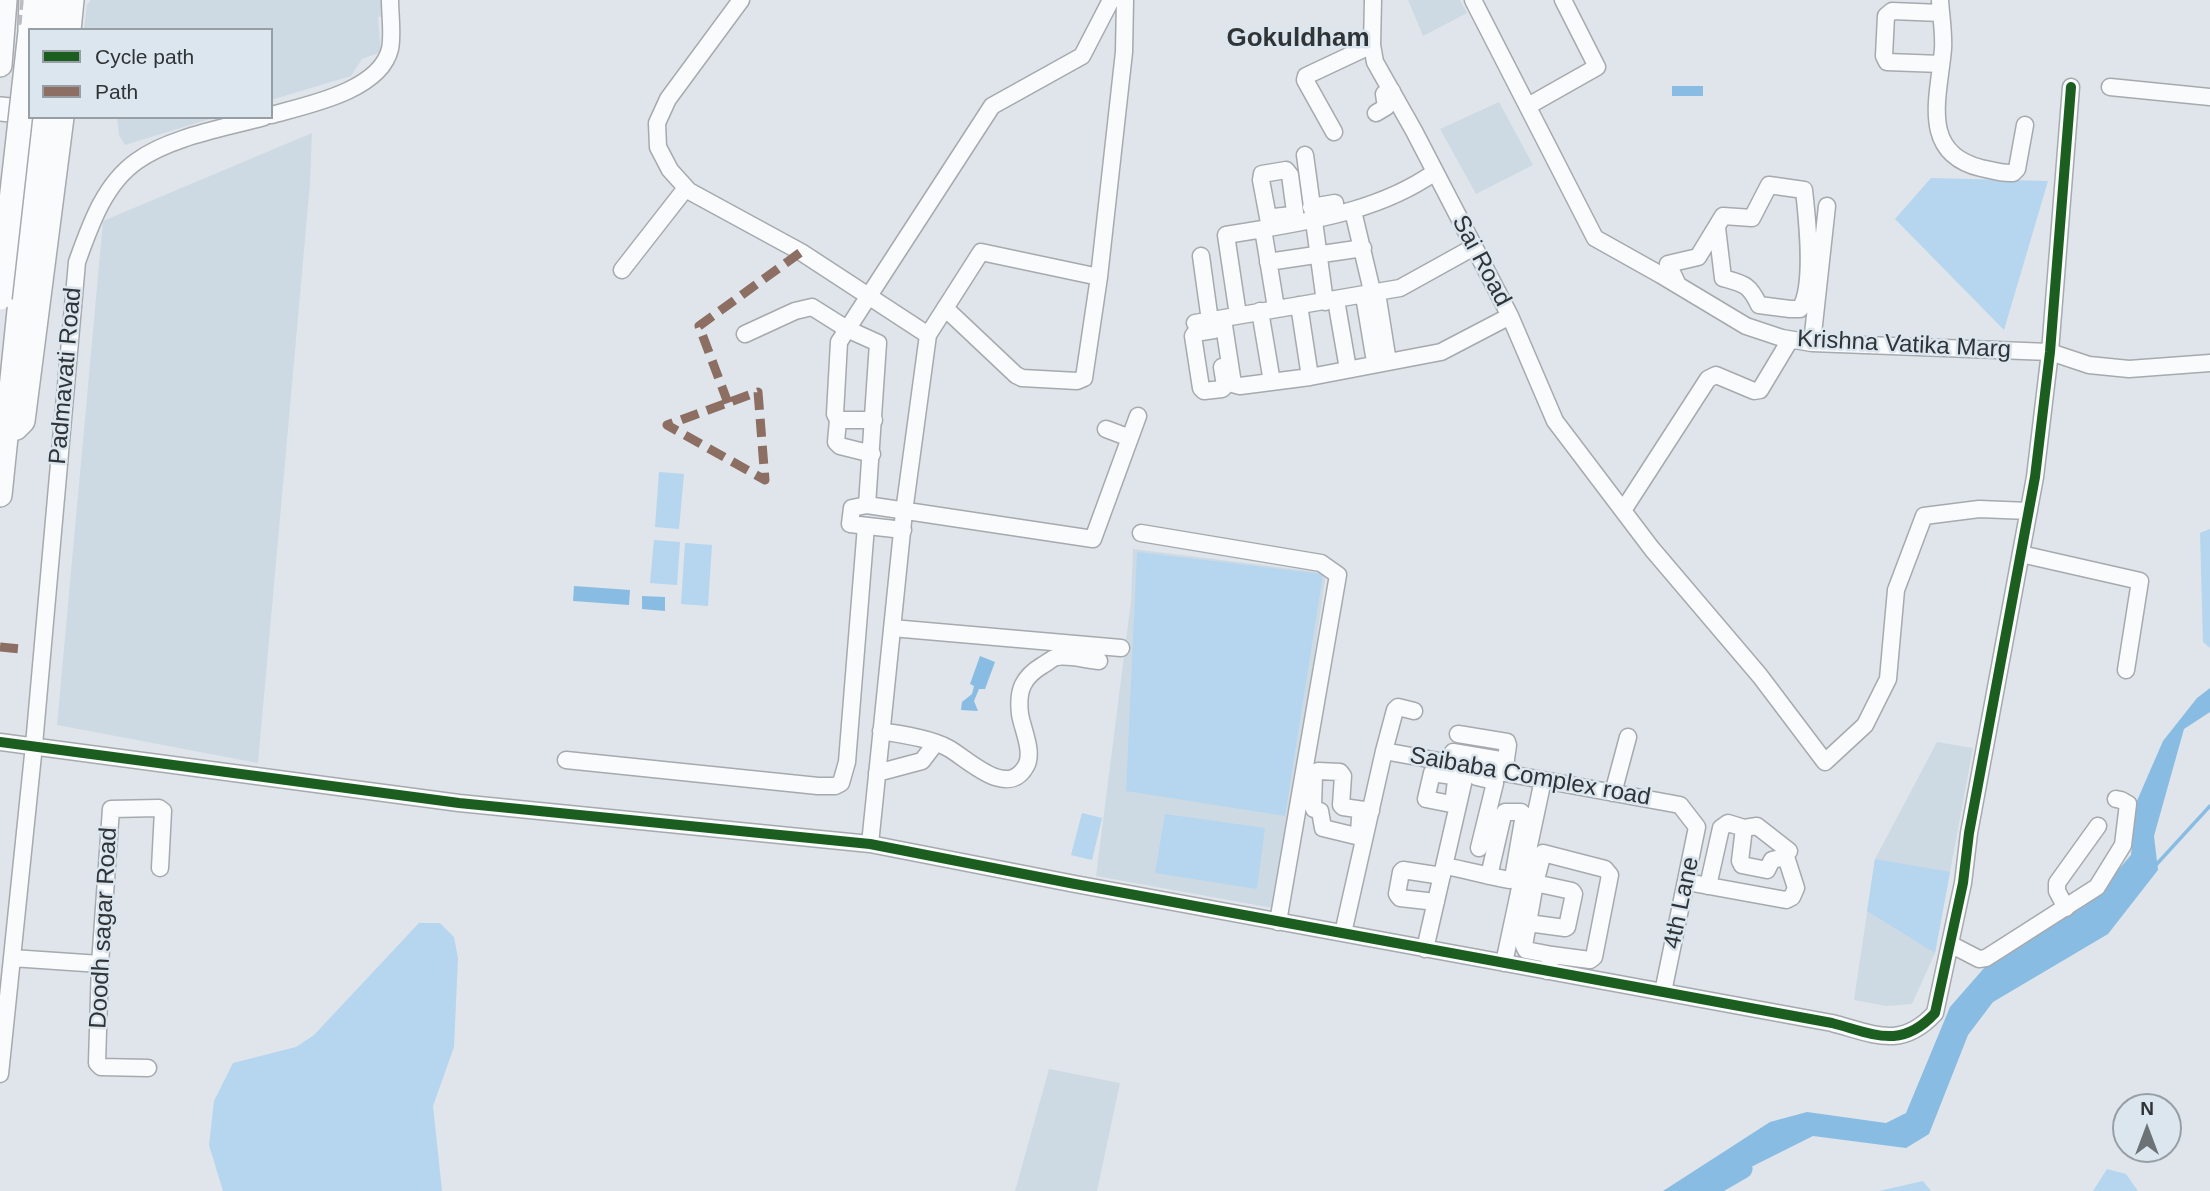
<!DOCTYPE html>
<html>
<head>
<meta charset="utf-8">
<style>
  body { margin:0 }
  #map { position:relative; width:2210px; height:1191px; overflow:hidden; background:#dfe5ea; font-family:Arial,sans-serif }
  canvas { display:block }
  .legend { position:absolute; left:28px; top:28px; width:245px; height:91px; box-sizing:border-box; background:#dbe6ee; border:2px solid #979fa5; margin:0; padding:9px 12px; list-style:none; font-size:21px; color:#303437 }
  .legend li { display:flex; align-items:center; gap:14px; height:35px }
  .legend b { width:35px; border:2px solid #979fa5 }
  .north { position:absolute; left:2112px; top:1093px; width:70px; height:70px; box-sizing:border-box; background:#dbe6ee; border:2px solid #979fa5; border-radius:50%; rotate:0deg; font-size:19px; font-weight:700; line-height:28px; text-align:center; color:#303437 }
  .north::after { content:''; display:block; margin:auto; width:24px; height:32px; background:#6d7276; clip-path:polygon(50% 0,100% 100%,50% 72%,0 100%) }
</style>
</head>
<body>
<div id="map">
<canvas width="2210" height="1191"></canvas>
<ul class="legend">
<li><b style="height:9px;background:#1b5e20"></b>Cycle path</li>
<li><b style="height:9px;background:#8d6e63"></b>Path</li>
</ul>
<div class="north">N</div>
</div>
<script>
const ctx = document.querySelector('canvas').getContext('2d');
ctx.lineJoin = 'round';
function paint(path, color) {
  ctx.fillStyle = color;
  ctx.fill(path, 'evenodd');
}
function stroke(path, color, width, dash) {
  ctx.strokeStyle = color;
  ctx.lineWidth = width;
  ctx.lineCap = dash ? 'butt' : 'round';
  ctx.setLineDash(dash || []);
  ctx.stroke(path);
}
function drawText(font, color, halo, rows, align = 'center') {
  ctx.font = font + ' Arial,sans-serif';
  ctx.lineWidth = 5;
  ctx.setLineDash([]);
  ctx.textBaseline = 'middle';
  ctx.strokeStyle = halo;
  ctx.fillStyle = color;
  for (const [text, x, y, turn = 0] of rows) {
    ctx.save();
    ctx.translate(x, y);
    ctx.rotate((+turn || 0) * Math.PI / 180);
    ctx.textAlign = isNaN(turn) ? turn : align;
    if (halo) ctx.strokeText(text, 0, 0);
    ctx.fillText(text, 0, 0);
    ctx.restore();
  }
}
const built = new Path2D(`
  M 91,0 L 390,0 L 392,15 L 378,17 L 381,52 L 362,59 L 351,76 L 271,100 L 271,30 L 84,30 L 87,5 Z
  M 1408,0 L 1460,0 L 1467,13 L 1423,36 Z
  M 1499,102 L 1533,165 L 1476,194 L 1440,129 Z
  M 117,117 L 216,117 L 125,145 L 119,135 Z
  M 312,133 L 310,184 L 258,763 L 57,725 L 103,221 Z
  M 1133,549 L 1326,573 L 1278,909 L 1096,876 L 1131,601 Z
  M 1937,742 L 1973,748 L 1935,953 L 1912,1004 L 1886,1006 L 1854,1000 L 1875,859 Z
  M 1049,1069 L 1120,1083 L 1097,1191 L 1015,1191 Z`);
const green = new Path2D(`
  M 1931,178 L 2048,181 L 2004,330 L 1895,219 Z
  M 659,472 L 684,474 L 679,529 L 655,527 Z
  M 2210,529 L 2210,648 L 2203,642 L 2200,533 Z
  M 654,540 L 680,542 L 677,585 L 650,583 Z
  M 685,543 L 712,545 L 708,606 L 681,604 Z
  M 1137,552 L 1323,574 L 1285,816 L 1126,791 Z
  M 1082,813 L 1102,818 L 1092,860 L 1071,855 Z
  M 1165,814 L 1265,828 L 1257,889 L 1155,873 Z
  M 1875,859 L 1950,872 L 1935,953 L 1867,911 Z
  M 419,923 L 440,923 L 454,937 L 458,958 L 454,1047 L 433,1106 L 442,1191 L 223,1191 L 209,1145 L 214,1101 L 233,1063 L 296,1047 L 314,1035 Z
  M 2107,1169 L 2126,1174 L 2138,1191 L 2093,1191 Z
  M 1923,1181 L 1931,1191 L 1879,1191 Z`);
const water = new Path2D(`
  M 1672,86 L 1703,86 L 1703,96 L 1672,96 Z
  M 574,586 L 630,590 L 629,605 L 573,601 Z
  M 642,596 L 665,597 L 665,611 L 642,609 Z
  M 980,656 L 995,662 L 985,689 L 979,689 L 974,701 L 978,711 L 961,710 L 962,702 L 972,694 L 974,686 L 970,684 Z
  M 2210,688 L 2210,712 L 2184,729 L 2154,836 L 2158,870 L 2108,934 L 1993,1002 L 1968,1035 L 1929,1134 L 1906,1148 L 1813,1136 L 1703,1191 L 1663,1191 L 1770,1122 L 1807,1112 L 1886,1123 L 1906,1113 L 1950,1007 L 1985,967 L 2093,899 L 2131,855 L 2136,803 L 2163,741 L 2197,698 Z`);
const stream = new Path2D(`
  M 2155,866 L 2210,806`);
const river = new Path2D(`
  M 1705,1191 L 1743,1169`);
const minor = new Path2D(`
  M 741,0 L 668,99 L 657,123 L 658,147 L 670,170 L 689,191 L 801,252 L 928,335
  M 1373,0 L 1372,45 L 1375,62 L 1414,131 L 1510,316 L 1555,421 L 1652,549 L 1760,676 L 1825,762 L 1865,725 L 1888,679 L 1896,590 L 1924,516 L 1979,509 L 2029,511
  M 1473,0 L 1595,238 L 1661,275 L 1746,326 L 1782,338 L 1812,343 L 2050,352 L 2089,365 L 2129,369 L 2210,363
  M 1940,0 C 1941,16 1944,33 1943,49 C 1939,96 1919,153 1981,168 C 1991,170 2002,174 2013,173 L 2017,169 L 2025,125
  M 1941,13 L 1892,11 L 1886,16 L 1884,56 L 1887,62 L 1941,64
  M 2110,87 L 2210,97
  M 1528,106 L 1597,67 L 1563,0
  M 1376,113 L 1386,107 L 1384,94 L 1392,91
  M 271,115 C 307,105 380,91 390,49 C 393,34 390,15 390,0
  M 1334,132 L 1305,80 L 1306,76 L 1372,45
  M 1305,155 L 1325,302
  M 1311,207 L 1335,203
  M 1353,211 L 1373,295
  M 1270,228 L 1261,180 L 1262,174 L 1286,170 L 1290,175 L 1295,212 L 1292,215 L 1274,217
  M 1201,256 L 1210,321
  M 1268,262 L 1363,248
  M 622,270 L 686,188
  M 1678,285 L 1668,264 L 1698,257 L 1723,216 L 1752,218 L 1769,185 L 1804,190 C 1807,218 1815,286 1800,309 L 1790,309 L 1759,305 C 1749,284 1744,284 1723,278 L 1717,228
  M 1377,293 L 1388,362
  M 1364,296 L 1374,356
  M 1336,300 L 1348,369
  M 1299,305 L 1310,377
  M 945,308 L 1016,375 L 1022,378 L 1077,381 L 1084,378 L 1099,277 L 1124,52 L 1125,0
  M 1276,308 L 1263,229 C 1322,219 1384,208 1435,172
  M 1260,311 L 1272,382
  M 1238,315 L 1226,235 L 1263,229
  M 1223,319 L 1233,384 L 1240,386 L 1310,377 L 1441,352 L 1510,316
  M 1195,323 L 1400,288 L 1474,247
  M 1214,330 L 1195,333 L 1193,336 L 1201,388 L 1204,391 L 1222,389 L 1225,386 L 1222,367
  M 745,334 L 795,311 L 812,307 L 847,329 L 878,343 L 867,505
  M 1812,343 L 1827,206
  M 838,420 L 874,420
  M 1106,429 L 1130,438
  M 872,454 L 840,446 L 836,442 L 838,420 L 835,414 L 839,342 L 992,106 L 1082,56 L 1111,0
  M 1624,509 L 1708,379 L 1716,375 L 1754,391 L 1760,390 L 1790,340
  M 903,530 L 850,524 L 852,508 L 867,505 L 1093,539 L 1138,416
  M 1141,533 L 1321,563 L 1338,575 L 1278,922
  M 2021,554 L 2140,581 L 2126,670
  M 892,628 L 1121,648
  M 881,731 C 903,735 929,738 948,748 C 967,758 1007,800 1026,766 C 1034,752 1022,728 1020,714 C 1017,690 1023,677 1043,665 C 1047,663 1052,658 1057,657 C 1069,655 1087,660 1099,661
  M 1458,734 L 1507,742 L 1508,745 L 1504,773
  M 0,742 L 459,803 L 870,844 L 1075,884 L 1832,1023 C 1874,1034 1901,1050 1935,1013 L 1963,883 L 1969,833 L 2035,477 L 2050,352 L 2071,87
  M 1384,751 L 1395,710 L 1398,707 L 1414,711
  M 1453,752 L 1506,761
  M 566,760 L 818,786 L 835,786 L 841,783 L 847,762 L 866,526
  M 877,773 L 922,761 L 935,744
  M 1477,777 L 1494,781 L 1495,783 L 1479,848
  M 1613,793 L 1628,737
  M 1454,796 L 1456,781 L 1453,776 L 1432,773 L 1426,799 L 1451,804 L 1453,800 L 1459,801
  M 1360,818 L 1359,833 L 1356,836 L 1323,828 L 1320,811 L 1314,809 L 1313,806 L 1314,775 L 1318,771 L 1340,772 L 1343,776 L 1341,805 L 1343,807 L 1371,811
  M 1744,828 L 1757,826 L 1789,851
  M 870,844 L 904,512 L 928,335 L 981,252 L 1099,277
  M 1445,866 C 1466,870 1487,876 1509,880 L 1513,878 L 1524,815 L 1521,812 L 1505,812 L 1503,815 L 1489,876
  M 1687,882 L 1786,900 L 1792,897 L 1796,888 L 1787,860 L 1781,858 L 1772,860 L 1767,870 L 1742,865 L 1740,861 L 1744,828 L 1728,823 L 1721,828 L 1708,886
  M 1436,902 L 1400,898 L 1397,894 L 1401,872 L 1403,870 L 1442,876
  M 2066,908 L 2057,891 L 2057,883 L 2098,826
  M 1528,923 L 1535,883
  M 1343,933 L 1384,751 L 1680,805 L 1697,827 L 1663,992
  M 1950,944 L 1979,959 L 1986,958 L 2097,887 L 2123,845 L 2128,804 L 2121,800 L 2116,799
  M 1425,949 L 1467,766
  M 12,958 L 100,964
  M 1504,963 L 1543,780
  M 1547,971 L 1552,955 L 1526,950 L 1524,946 L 1528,923 L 1565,928 L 1567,927 L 1574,894 L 1572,891 L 1535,883 L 1543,853 L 1605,869 L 1610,875 L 1594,957 L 1590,960 L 1552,955
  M 148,1068 L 101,1067 L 97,1063 L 100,964 L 111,809 L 159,808 L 163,811 L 160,868
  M 0,1074 L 34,745 L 77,262 C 90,226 104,184 137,161 C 170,137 225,128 264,117`);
const highway = new Path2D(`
  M 30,30 L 31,0
  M 47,30 L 50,0
  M 69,30 L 72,0
  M 0,65 L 5,0
  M 0,109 L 30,112
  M 16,428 L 23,421 L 62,117
  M 0,495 L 39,117`);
const rail = new Path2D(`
  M 0,249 L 22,0`);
const highwayBridge = new Path2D(`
  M 0,298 L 30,32`);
const quiet = new Path2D(`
  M 758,392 L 765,480 L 667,425 L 749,395 Z
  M 728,403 L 699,326 L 801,252
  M 0,647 L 21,649`);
const cycleway = new Path2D(`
  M 0,742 L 459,803 L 870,844 L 1075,884 L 1832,1023 C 1874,1034 1901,1050 1935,1013 L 1963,883 L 1969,833 L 2035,477 L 2050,352 L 2071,87`);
const streetNames = [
  ["Sai Road",1481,261,62],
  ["Krishna Vatika Marg",1904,345,3],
  ["Padmavati Road",66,376,-85],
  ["Saibaba Complex road",1530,777,10],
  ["4th Lane",1682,903,-78],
  ["Doodh sagar Road",104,928,-87]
];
const neighbourhoodNames = [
  ["Gokuldham",1298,39]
];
paint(built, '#cedae3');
paint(green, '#b5d6ee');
paint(water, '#89bce3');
stroke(stream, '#89bce3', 3.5);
stroke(river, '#89bce3', 19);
stroke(minor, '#a6aaae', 19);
stroke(highway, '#a6aaae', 26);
stroke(minor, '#fafbfc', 16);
stroke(highway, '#fafbfc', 23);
stroke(rail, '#babcbe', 3.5, [10, 5]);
stroke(highwayBridge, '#a6aaae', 26, []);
stroke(highwayBridge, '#fafbfc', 23);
stroke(quiet, '#8d6e63', 9, [18, 9]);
stroke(cycleway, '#1b5e20', 10);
drawText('24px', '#303437', '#dbe6ee', streetNames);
drawText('bold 26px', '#303437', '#dbe6ee', neighbourhoodNames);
</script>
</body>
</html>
